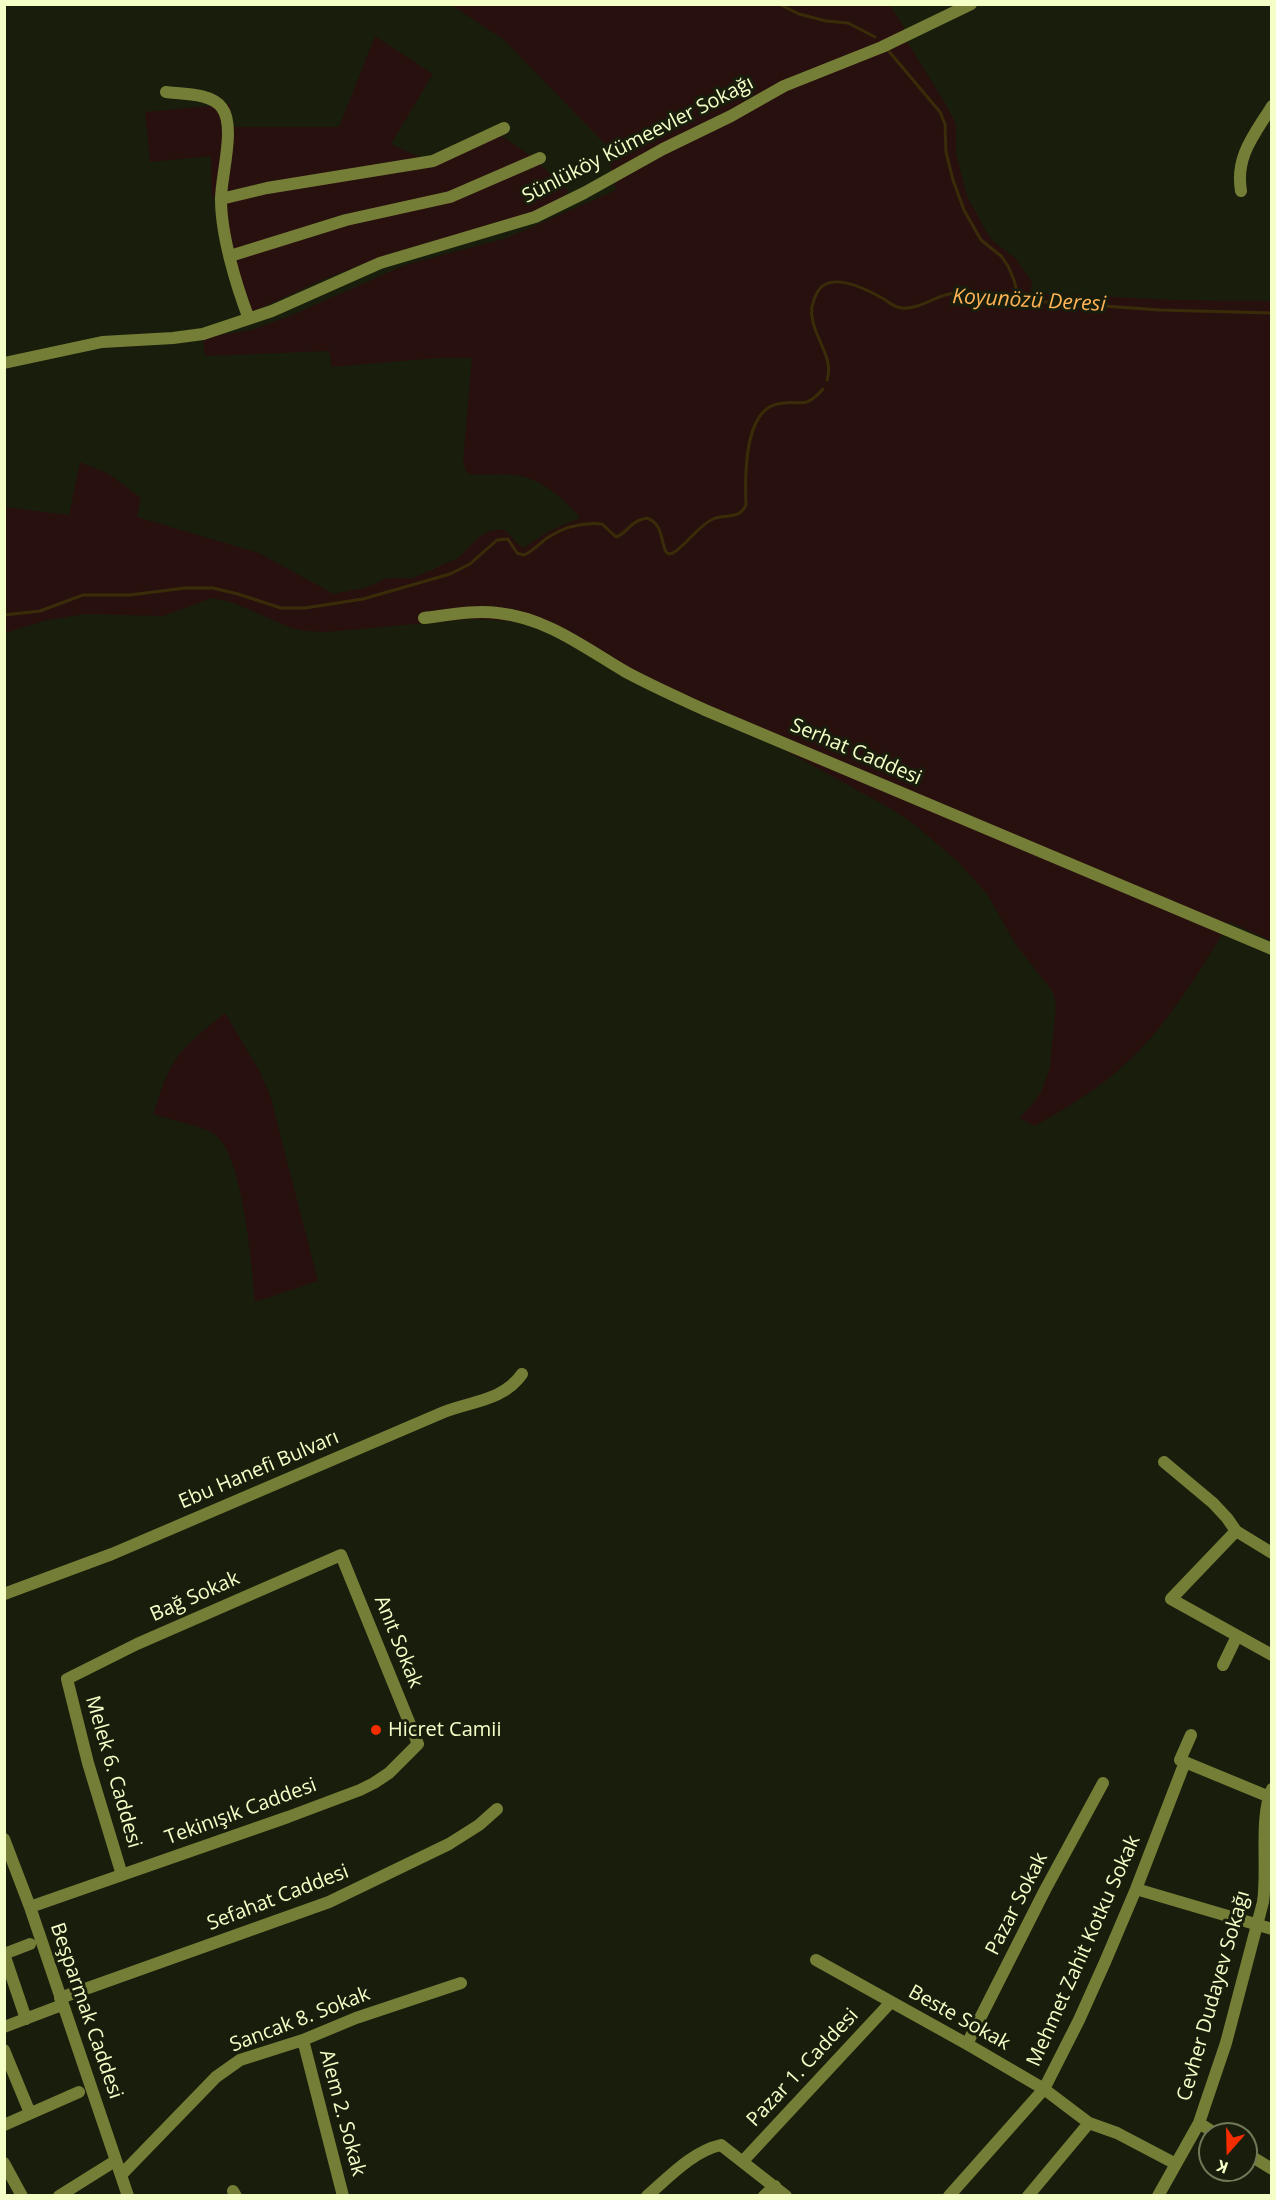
<!DOCTYPE html>
<html>
<head>
<meta charset="utf-8">
<style>
  body { margin:0 }
  #map { position:relative; width:1276px; height:2200px; overflow:hidden; background:#191e0c; font-family:"Open Sans",sans-serif }
  canvas { display:block }
  .frame { position:absolute; inset:0; border:6px solid #f4ffc8; pointer-events:none }
  .north { position:absolute; left:1198px; top:2122px; width:60px; height:60px; box-sizing:border-box; background:#191e0c; border:2px solid #717857; border-radius:50%; rotate:200deg; font-size:16px; font-weight:700; line-height:24px; text-align:center; color:#f4ffc8 }
  .north::after { content:''; display:block; margin:auto; width:21px; height:27px; background:#f32d00; clip-path:polygon(50% 0,100% 100%,50% 72%,0 100%) }
</style>
</head>
<body>
<div id="map">
<canvas width="1276" height="2200"></canvas>
<div class="frame"></div>
<div class="north">K</div>
</div>
<script>
const ctx = document.querySelector('canvas').getContext('2d');
ctx.lineJoin = 'round';
function paint(path, color) {
  ctx.fillStyle = color;
  ctx.fill(path, 'evenodd');
}
function stroke(path, color, width, dash) {
  ctx.strokeStyle = color;
  ctx.lineWidth = width;
  ctx.lineCap = dash ? 'butt' : 'round';
  ctx.setLineDash(dash || []);
  ctx.stroke(path);
}
function drawText(font, color, halo, rows, align = 'center') {
  ctx.font = font + ' "Open Sans",sans-serif';
  ctx.lineWidth = 6;
  ctx.setLineDash([]);
  ctx.textBaseline = 'middle';
  ctx.strokeStyle = halo;
  ctx.fillStyle = color;
  for (const [text, x, y, turn = 0] of rows) {
    ctx.save();
    ctx.translate(x, y);
    ctx.rotate((+turn || 0) * Math.PI / 180);
    ctx.textAlign = isNaN(turn) ? turn : align;
    if (halo) ctx.strokeText(text, 0, 0);
    ctx.fillText(text, 0, 0);
    ctx.restore();
  }
}
const green = new Path2D(`
  M 451,5 L 890,5 L 904,27 L 905,38 L 945,103 L 956,124 L 956,153 L 967,196 L 986,231 L 993,241 L 1015,258 L 1032,281 L 1031,293 L 1176,300 L 1271,301 L 1271,941 L 1230,922 C 1198,973 1168,1026 1123,1066 C 1097,1090 1066,1108 1035,1126 L 1019,1118 L 1032,1105 L 1042,1090 L 1050,1067 L 1056,1005 L 1053,992 L 1016,945 L 987,894 L 957,861 L 915,825 L 893,810 L 781,748 L 703,716 L 636,683 L 560,637 L 519,622 L 471,619 L 326,632 L 305,631 L 291,628 L 234,603 L 212,598 L 163,616 L 86,614 L 47,620 L 5,633 L 5,507 L 69,515 L 80,462 L 109,474 L 141,498 L 137,517 L 259,553 L 334,594 L 367,587 L 387,578 L 413,578 L 458,558 L 479,537 L 490,531 L 503,529 C 512,534 515,545 524,548 L 547,532 L 580,518 C 566,501 543,480 520,476 C 503,473 486,476 469,474 L 465,469 L 463,461 L 472,358 L 437,358 L 332,367 L 329,351 L 205,356 L 203,338 L 251,330 L 290,316 L 405,265 L 507,238 L 616,190 L 606,145 L 503,39 Z
  M 375,36 L 433,74 L 391,144 L 424,159 L 490,128 L 531,156 L 569,191 L 561,199 L 530,214 L 388,254 L 324,279 L 250,313 L 235,260 L 222,196 L 212,197 L 211,156 L 150,162 L 145,112 L 230,104 L 233,127 L 339,127 Z
  M 225,1013 L 260,1072 L 270,1095 L 318,1281 L 255,1302 C 252,1268 243,1153 214,1134 C 201,1126 169,1119 153,1114 C 159,1097 164,1078 174,1062 C 187,1042 207,1028 225,1013 Z`);
const stream = new Path2D(`
  M 779,4 L 799,14 L 826,21 L 848,23 L 875,37
  M 887,49 L 940,112 L 945,124 L 946,152 L 953,180 L 964,210 L 981,240 L 1001,256 L 1008,266 L 1014,280 L 1019,300
  M 827,380 C 834,360 817,341 813,322 C 810,312 812,301 818,291 C 831,271 866,289 882,298 C 888,301 894,308 902,308 C 920,310 937,294 955,293 L 1019,300 L 1160,310 L 1272,313
  M 4,615 L 40,611 L 83,595 L 130,595 L 185,588 L 213,588 L 238,594 L 281,608 L 305,608 L 363,599 L 450,574 L 470,564 L 497,540 L 508,539 L 517,553 L 524,555 C 533,551 539,544 547,538 C 564,527 582,522 602,524 L 616,537 C 629,532 628,522 647,518 C 663,524 660,539 666,552 L 669,554 L 673,553 C 687,544 698,526 713,519 C 726,513 738,521 746,505 C 745,479 743,412 777,404 C 800,398 803,412 823,389`);
const minor = new Path2D(`
  M 166,92 C 183,94 212,93 222,108 C 236,126 221,176 221,199 C 221,235 236,285 249,319
  M 1241,191 C 1235,156 1255,134 1272,106
  M 221,199 L 267,188 L 433,161 L 504,128
  M 230,256 L 346,220 L 450,197 L 540,158
  M 4,363 L 102,342 L 173,338 L 203,334 L 272,311 L 380,263 L 535,217 L 584,193 L 663,149 L 731,116 L 784,86 L 882,47 L 971,4
  M 424,618 C 449,615 474,610 498,613 C 547,618 585,648 626,672 C 652,686 679,698 705,710 L 1272,949
  M 1164,1462 L 1213,1503 L 1227,1518 L 1236,1531 L 1272,1553
  M 1236,1531 L 1171,1599 L 1272,1655
  M 4,1594 L 112,1554 L 444,1412 C 472,1401 503,1401 522,1374
  M 1223,1665 L 1237,1636
  M 1191,1735 L 1180,1760 L 1272,1798
  M 4,1839 L 30,1907 L 128,2196
  M 1136,1889 L 1272,1929
  M 30,1907 L 288,1817 L 360,1790 L 374,1783 L 389,1773 L 418,1744 L 341,1555 L 137,1644 L 67,1679 L 88,1763 L 122,1875
  M 4,1954 L 26,2019
  M 4,1954 L 30,1944
  M 816,1960 L 967,2044 L 1044,2089 L 1089,2123 L 1117,2133 L 1176,2164
  M 60,1998 L 329,1902 L 449,1844 L 479,1825 L 497,1809
  M 4,2027 L 62,2005
  M 303,2040 L 343,2196
  M 967,2044 L 1045,1890 L 1103,1783
  M 4,2050 L 30,2113
  M 1199,2123 L 1216,2134
  M 4,2125 L 79,2092
  M 1246,2153 L 1272,2169
  M 743,2161 L 891,2002
  M 4,2163 L 22,2196
  M 121,2175 L 216,2077 L 240,2060 L 303,2040 L 356,2018 L 461,1983
  M 233,2191 L 236,2196
  M 59,2196 L 115,2161
  M 647,2196 C 669,2177 693,2151 721,2145 L 786,2196
  M 764,2196 L 775,2186
  M 949,2196 L 1044,2089 L 1079,2020 L 1105,1962 L 1136,1889 L 1185,1762
  M 1028,2196 L 1089,2123
  M 1158,2196 L 1199,2123 L 1205,2105 L 1226,2043 L 1263,1902 C 1268,1870 1259,1816 1272,1789`);
const markers = [
  [376,1730,6,"#f32d00"]
];
const streetNames = [
  ["Sünlüköy Kümeevler Sokağı",638,140,-27],
  ["Serhat Caddesi",856,752,23],
  ["Ebu Hanefi Bulvarı",259,1470,-23],
  ["Bağ Sokak",195,1597,-24],
  ["Anıt Sokak",398,1642,68],
  ["Melek 6. Caddesi",113,1772,74],
  ["Tekinışık Caddesi",241,1812,-20],
  ["Sefahat Caddesi",278,1898,-21],
  ["Pazar Sokak",1017,1904,-63],
  ["Mehmet Zahit Kotku Sokak",1084,1951,-66],
  ["Cevher Dudayev Sokağı",1214,1996,-74],
  ["Beşparmak Caddesi",86,2011,71],
  ["Beste Sokak",959,2018,29],
  ["Sancak 8. Sokak",300,2020,-21],
  ["Pazar 1. Caddesi",803,2068,-47],
  ["Alem 2. Sokak",342,2113,75]
];
const poiNames = [
  ["Hicret Camii",388,1730]
];
const waterNames = [
  ["Koyunözü Deresi",1029,301,3]
];
paint(green, '#28100f');
stroke(stream, '#3a2c08', 3);
stroke(minor, '#757e36', 12);
for (const [x, y, r, color] of markers) {
  const dot = new Path2D();
  dot.arc(x, y, r, 0, 2 * Math.PI);
  ctx.fillStyle = color;
  ctx.fill(dot);
  stroke(dot, '#191e0c', 2);
}
drawText('20px', '#f4ffc8', '#191e0c', streetNames);
drawText('20px', '#f4ffc8', '#191e0c', poiNames, 'left');
drawText('italic 21px', '#ffb356', '#191e0c', waterNames);
</script>
</body>
</html>
